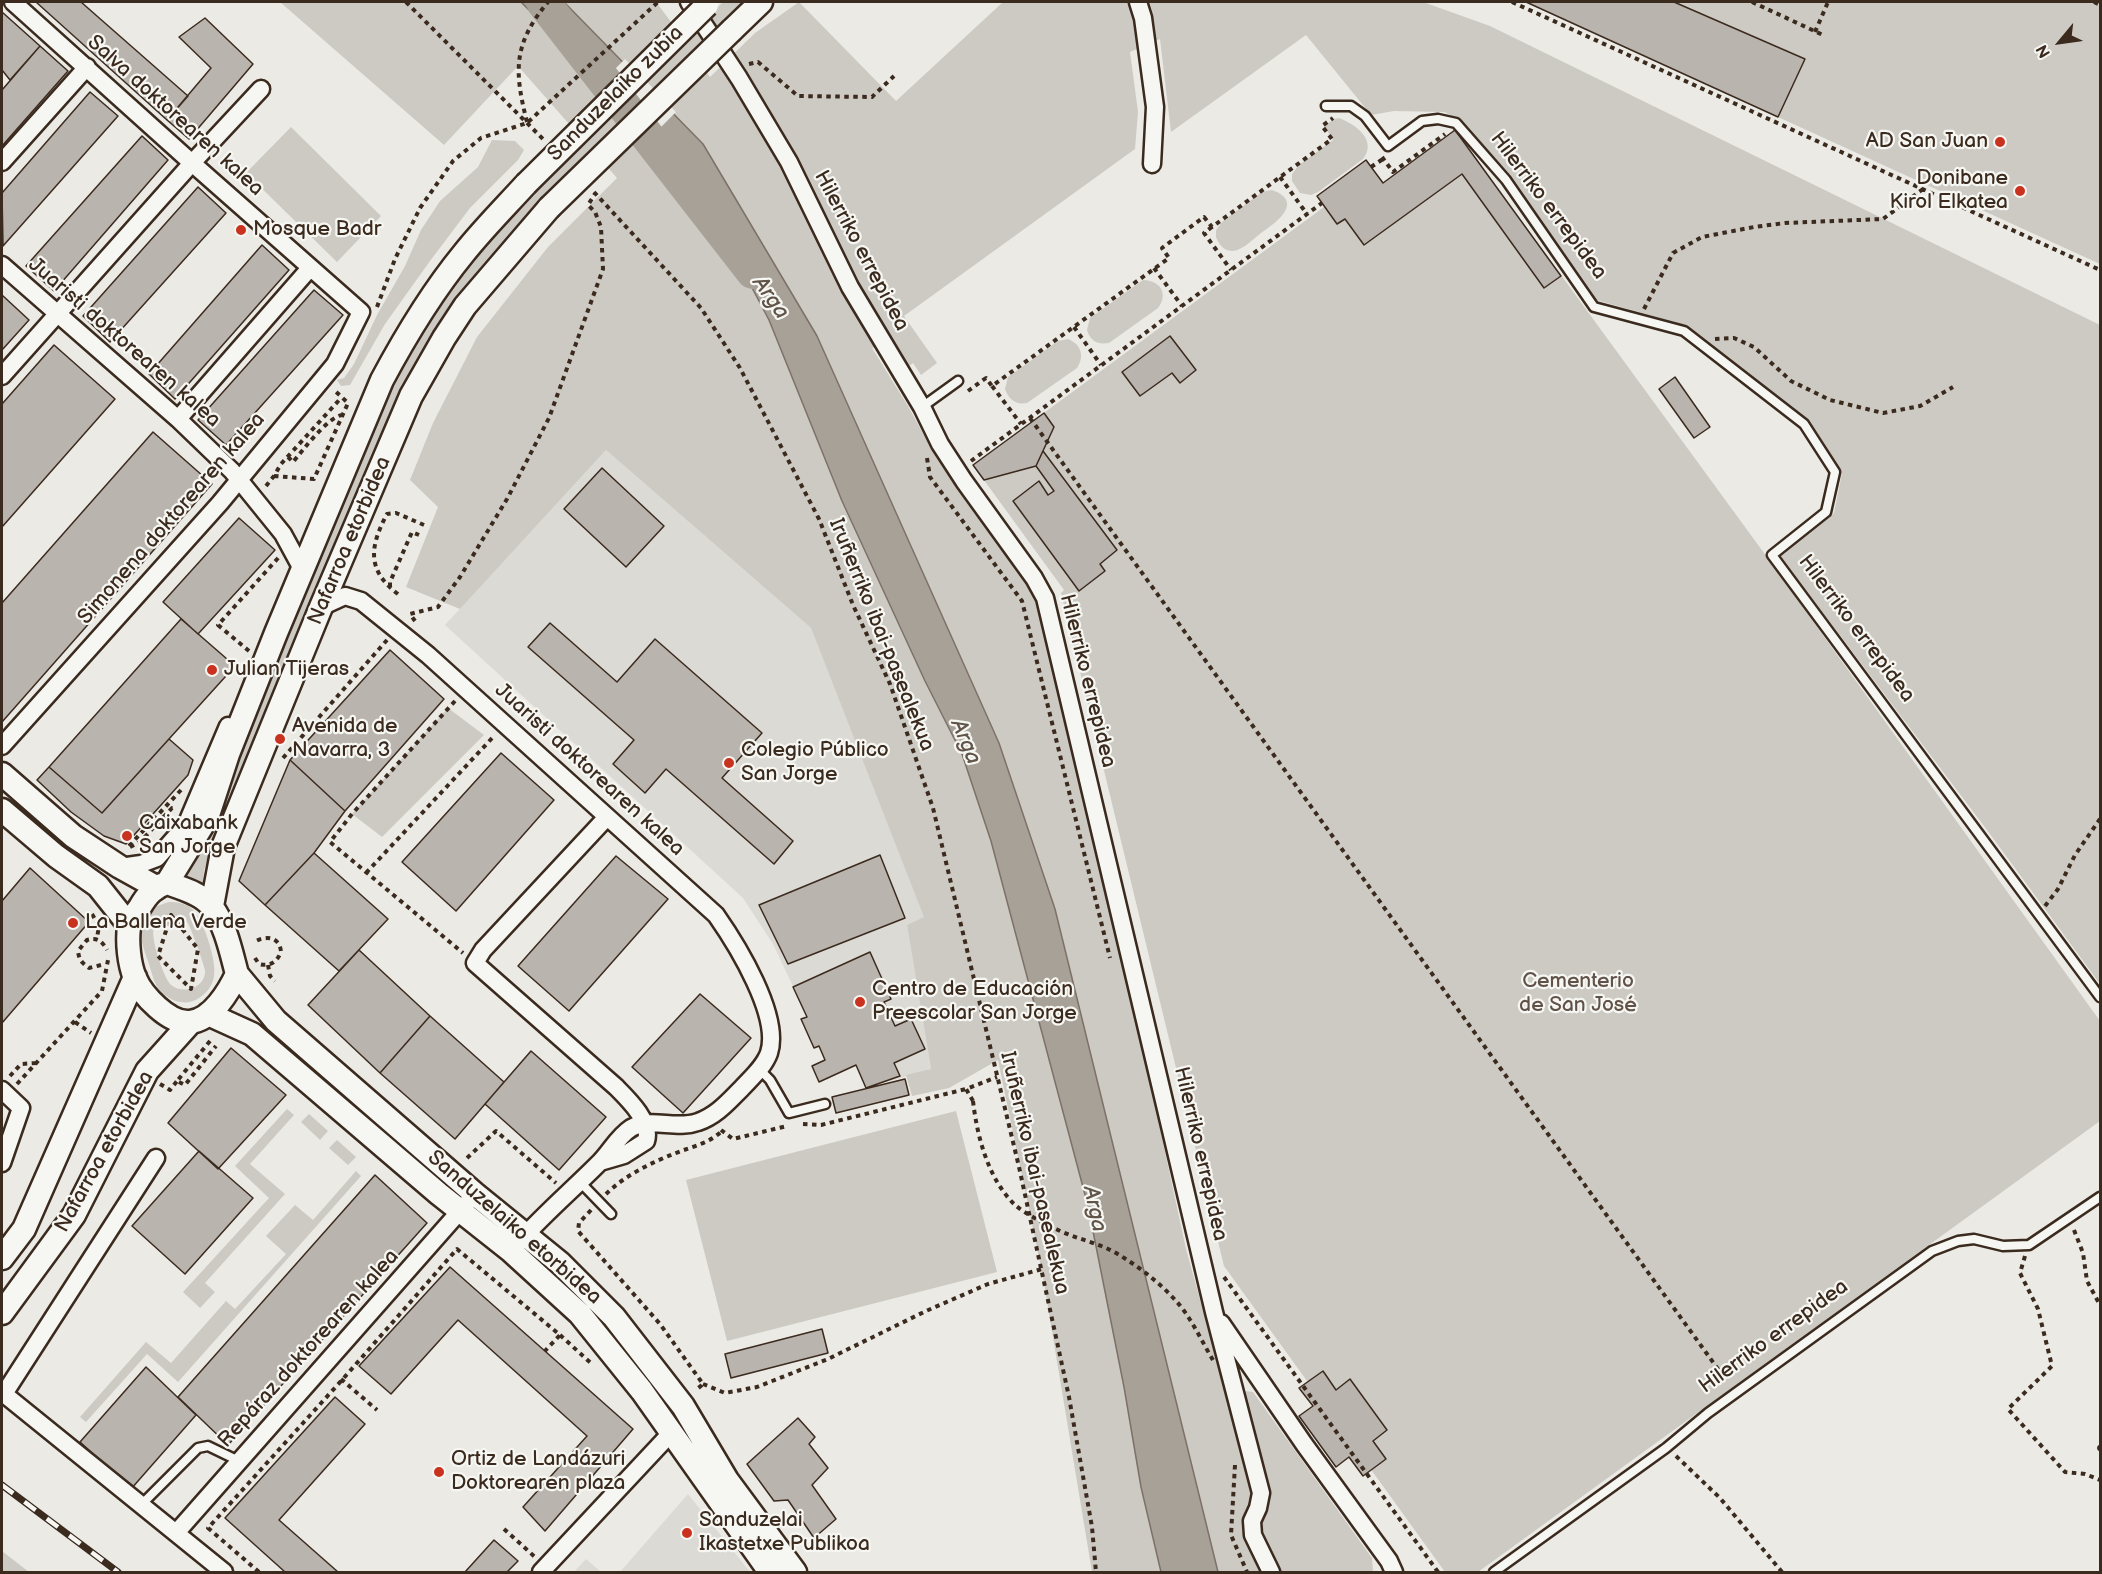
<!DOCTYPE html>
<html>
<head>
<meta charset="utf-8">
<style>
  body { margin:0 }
  #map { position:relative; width:2102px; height:1574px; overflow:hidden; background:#ebeae5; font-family:"Balsamiq Sans",sans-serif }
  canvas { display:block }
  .frame { position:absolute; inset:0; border:3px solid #3b2a1e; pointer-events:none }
  .north { position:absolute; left:2030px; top:12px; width:60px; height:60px; -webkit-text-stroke:4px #f6f6f2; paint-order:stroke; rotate:241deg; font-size:16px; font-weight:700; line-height:24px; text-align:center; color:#3b2a1e }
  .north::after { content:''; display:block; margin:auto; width:21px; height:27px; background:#3b2a1e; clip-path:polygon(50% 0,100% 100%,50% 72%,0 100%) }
</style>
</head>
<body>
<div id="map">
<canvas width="2102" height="1574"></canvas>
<div class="frame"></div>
<div class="north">N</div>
</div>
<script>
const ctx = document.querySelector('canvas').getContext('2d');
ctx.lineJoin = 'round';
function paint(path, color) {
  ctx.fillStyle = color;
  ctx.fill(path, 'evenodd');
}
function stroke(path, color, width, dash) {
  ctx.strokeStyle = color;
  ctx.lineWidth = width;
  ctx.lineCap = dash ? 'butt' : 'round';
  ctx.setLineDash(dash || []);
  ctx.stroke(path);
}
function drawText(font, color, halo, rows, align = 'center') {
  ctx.font = font + ' "Balsamiq Sans",sans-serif';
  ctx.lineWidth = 4.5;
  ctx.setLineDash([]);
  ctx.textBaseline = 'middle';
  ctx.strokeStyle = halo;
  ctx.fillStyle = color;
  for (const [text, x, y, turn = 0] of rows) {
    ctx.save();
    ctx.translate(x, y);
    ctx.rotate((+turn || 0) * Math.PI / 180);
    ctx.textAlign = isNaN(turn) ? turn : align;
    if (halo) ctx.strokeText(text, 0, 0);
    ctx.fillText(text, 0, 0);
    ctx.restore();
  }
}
const built = new Path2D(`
  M 606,450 L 811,628 L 925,917 L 907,925 L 931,1069 L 866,1088 L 856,1066 L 819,1082 L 812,1066 L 825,1059 L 819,1046 L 814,1048 L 801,1019 L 807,1016 L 773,944 L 743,898 L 445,625 Z
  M 688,1494 L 750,1572 L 620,1572 Z
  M 586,1559 L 601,1572 L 574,1572 Z`);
const green = new Path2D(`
  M 280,2 L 521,2 L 621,103 L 642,81 L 564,2 L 656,2 L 684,39 L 723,2 L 745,2 L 693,52 L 710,77 L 755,33 L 799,2 L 896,101 L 1003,2 L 1423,2 L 1490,26 L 2100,325 L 2100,984 L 1984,826 L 1780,556 L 1834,513 L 1842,473 L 1803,417 L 1685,325 L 1596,300 L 1512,177 L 1459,119 L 1444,112 L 1394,111 L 1371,115 L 1306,35 L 1171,132 L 1160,39 L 1130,52 L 1138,112 L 1135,149 L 904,316 L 937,363 L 921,375 L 913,363 L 909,366 L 895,342 L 872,348 L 908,406 L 937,459 L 1036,595 L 1108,888 L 1186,1249 L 1254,1494 L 1264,1572 L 1218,1572 L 1055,909 L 999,743 L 817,336 L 703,144 L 631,113 L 692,174 L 769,320 L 842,501 L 925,681 L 962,754 L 991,841 L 1088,1206 L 1124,1387 L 1141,1487 L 1161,1572 L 1092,1572 L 1043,1277 L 998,1060 L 949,1088 L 912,1096 L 906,1075 L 931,1069 L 907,925 L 924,917 L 811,628 L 606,450 L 460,609 L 406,587 L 438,507 L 410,480 L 433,423 L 477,337 L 548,247 L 617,178 L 593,151 L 509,236 L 463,295 L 314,595 L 211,845 L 204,871 L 202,892 L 173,878 L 387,393 L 415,339 L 450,285 L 520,203 L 584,141 L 518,66 L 444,145 Z
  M 1526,2 L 2100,2 L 2100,264 Z
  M 1339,118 C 1355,124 1378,140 1363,159 L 1318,192 L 1311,195 L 1300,193 L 1292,181 L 1292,174 L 1299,165 L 1333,140 L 1324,126 L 1334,119 Z
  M 291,127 L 381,216 L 337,262 L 246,173 Z
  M 1455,130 L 1764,553 L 2100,1021 L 2100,1121 L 1478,1572 L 1445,1572 L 1224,1266 L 1061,593 L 1064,590 L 973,465 L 1324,207 L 1317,196 L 1366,160 L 1383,183 Z
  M 492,140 L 515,141 L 524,150 L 518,160 L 470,208 L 430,261 L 385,324 L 350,385 L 341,386 L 337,380 L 344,378 L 354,364 L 377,315 L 405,266 L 421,230 L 440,201 L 478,167 Z
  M 1272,190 C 1305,202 1276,223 1261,233 C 1253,239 1243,250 1233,251 C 1224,251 1219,245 1216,237 L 1216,230 L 1223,221 L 1262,192 Z
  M 1143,280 C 1160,280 1169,294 1158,308 L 1109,343 C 1098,345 1090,341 1087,330 L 1090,318 Z
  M 1068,339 C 1081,344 1085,356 1077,368 L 1027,403 C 1016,405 1009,400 1005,389 L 1008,377 L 1058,341 Z
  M 448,708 L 484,735 L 382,837 L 352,814 Z
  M 169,902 C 177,902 184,903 191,908 C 203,917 217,961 214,976 C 213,985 207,993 199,998 C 185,1008 165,1000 156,985 C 153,979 151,970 149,964 C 144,949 135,929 145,915 C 151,907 160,905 169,902 ZM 171,915 C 177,916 183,917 187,922 C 191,927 204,965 205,970 C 206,988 183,995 171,985 C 163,977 148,933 155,924 C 158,919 165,917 171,915 Z
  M 287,1109 L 294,1115 L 250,1164 L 285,1194 L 205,1283 L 215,1292 L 200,1308 L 183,1292 L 269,1198 L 235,1166 Z
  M 956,1111 L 997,1272 L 727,1341 L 686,1180 Z
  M 309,1114 L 328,1131 L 320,1140 L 301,1122 Z
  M 337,1140 L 356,1157 L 348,1165 L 329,1148 Z
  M 356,1171 L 361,1176 L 178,1382 L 147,1354 L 86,1422 L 80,1417 L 146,1342 L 171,1363 L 226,1301 L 235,1309 L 286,1254 L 266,1236 L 295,1205 L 313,1220 Z
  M 1244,1391 L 1253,1392 L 1372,1558 L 1373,1572 L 1277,1572 L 1261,1538 L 1241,1396 Z
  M 2,1551 L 29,1572 L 2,1572 Z`);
const water = new Path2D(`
  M 521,2 L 564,2 L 703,144 L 817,336 L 999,743 L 1055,909 L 1218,1572 L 1161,1572 L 1141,1487 L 1124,1387 L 1088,1206 L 991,841 L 962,754 L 925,681 L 842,501 L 769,320 L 692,174 Z`);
const pier = new Path2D(`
  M 625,59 L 676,112 L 651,137 L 599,85 Z`);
const river = new Path2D(`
  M 543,2 L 753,272`);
const building = new Path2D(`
  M 36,2 L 81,2 L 188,96 L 167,120 Z
  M 1526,2 L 1674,2 L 1805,59 L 1778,117 Z
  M 2,12 L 40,46 L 10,80 L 2,70 Z
  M 205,18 L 253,64 L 189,139 L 167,120 L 211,68 L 179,37 Z
  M 40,46 L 68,71 L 2,146 L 2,90 Z
  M 90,92 L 118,116 L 3,246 L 2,193 Z
  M 1455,130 L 1561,276 L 1544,288 L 1462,174 L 1364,245 L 1345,219 L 1337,224 L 1317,196 L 1366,160 L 1383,183 Z
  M 142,136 L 168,160 L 54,291 L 26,266 Z
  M 198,187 L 226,213 L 110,342 L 83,316 Z
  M 262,245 L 289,270 L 175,399 L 149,374 Z
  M 314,290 L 343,315 L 226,445 L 198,420 Z
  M 2,295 L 29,320 L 2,350 Z
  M 1170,336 L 1196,370 L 1180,383 L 1172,373 L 1140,396 L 1122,372 Z
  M 54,345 L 115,399 L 2,527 L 2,404 Z
  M 1675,377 L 1710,427 L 1694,438 L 1659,389 Z
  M 1044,413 L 1054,427 L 1036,466 L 984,480 L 973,465 Z
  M 153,432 L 212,484 L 2,722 L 2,603 Z
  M 1043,451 L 1117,550 L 1100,564 L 1105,571 L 1079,591 L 1013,501 L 1039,481 L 1048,495 L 1054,491 L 1036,466 Z
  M 602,468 L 664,526 L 626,567 L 564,509 Z
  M 239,518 L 275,550 L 198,634 L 163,602 Z
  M 181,619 L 235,666 L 102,813 L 49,767 Z
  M 550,623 L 617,682 L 655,639 L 762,733 L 722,778 L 793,841 L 774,864 L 666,769 L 645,793 L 613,764 L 634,740 L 528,647 Z
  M 390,650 L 444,699 L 345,811 L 290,760 Z
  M 169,739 L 193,760 L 188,775 L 126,844 L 104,836 L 71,812 L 37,780 L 49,767 L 102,813 Z
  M 501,753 L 554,800 L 456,911 L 402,862 Z
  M 290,760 L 345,811 L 314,853 L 265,905 L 239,881 Z
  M 314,853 L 388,919 L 339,971 L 265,905 Z
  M 880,855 L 905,918 L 788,964 L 759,905 Z
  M 616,856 L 668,899 L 569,1011 L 518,966 Z
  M 30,868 L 89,922 L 2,1023 L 2,901 Z
  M 359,950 L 430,1016 L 380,1073 L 308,1005 Z
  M 870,952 L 891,999 L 884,1002 L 895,1026 L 911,1019 L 925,1049 L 894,1063 L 900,1076 L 866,1088 L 856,1065 L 819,1082 L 812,1066 L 825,1060 L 819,1046 L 814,1048 L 801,1019 L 807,1017 L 793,987 Z
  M 700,994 L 751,1038 L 683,1113 L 632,1067 Z
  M 430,1016 L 504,1082 L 455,1139 L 380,1073 Z
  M 231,1048 L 286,1095 L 218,1169 L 168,1123 Z
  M 531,1051 L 606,1117 L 559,1170 L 485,1104 Z
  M 905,1079 L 909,1095 L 836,1113 L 832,1097 Z
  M 199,1151 L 253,1198 L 185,1274 L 132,1226 Z
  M 375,1175 L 427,1223 L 228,1445 L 178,1397 Z
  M 450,1267 L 633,1429 L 545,1531 L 523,1507 L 587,1436 L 458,1320 L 391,1394 L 359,1366 Z
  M 822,1329 L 828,1353 L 731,1378 L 725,1354 Z
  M 146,1367 L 196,1415 L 131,1489 L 80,1442 Z
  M 1323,1371 L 1336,1390 L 1350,1379 L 1387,1430 L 1373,1441 L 1386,1459 L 1363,1476 L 1349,1457 L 1336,1467 L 1299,1416 L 1313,1406 L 1299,1388 Z
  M 335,1397 L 365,1424 L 279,1520 L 338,1572 L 285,1572 L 225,1518 Z
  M 798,1418 L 815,1437 L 809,1444 L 828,1468 L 812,1485 L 836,1519 L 814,1538 L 788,1500 L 774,1501 L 747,1464 Z
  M 494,1540 L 518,1561 L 507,1572 L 465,1572 Z`);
const path = new Path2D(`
  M 406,2 L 545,141
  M 1512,2 L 2100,270
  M 1752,2 L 1823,35
  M 2094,2 L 2100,5
  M 1815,32 L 1828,2
  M 749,64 L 758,62 L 798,96 L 872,97 L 894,76
  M 527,122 C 514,71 513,44 548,2
  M 1382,157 L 1393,172 L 1445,134
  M 1371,167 L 1383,159
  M 1280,177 L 1307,214
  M 594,192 L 701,308 L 740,368 L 819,519 L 853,605 L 890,684 L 933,808 L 1019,1167 L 1069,1397 L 1092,1527 L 1096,1572
  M 1212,227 L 1204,233 L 1231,270
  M 1154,268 L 1182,306
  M 377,307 L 395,259 L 420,208 L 453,161 L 481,138 L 527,123 L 658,2
  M 1644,309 L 1673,253 L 1702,237 L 1754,227 L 1785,223 L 1883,219 L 1923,189
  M 1074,327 L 1101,365
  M 1715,339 L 1734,338 L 1754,347 L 1791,381 L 1830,400 L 1883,413 L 1920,406 L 1953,387
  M 992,386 L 1021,424
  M 968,391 L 986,378 L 992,386 L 1169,258 L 1162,248 L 1204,217 L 1212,227 L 1332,139 L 1322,126 L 1333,118
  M 1030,418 L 1723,1376
  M 288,457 L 293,462 C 303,450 328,417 342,415
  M 927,458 L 930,477 L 1022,601 L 1110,958
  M 971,461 L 1322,203
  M 274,476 L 314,479 L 348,403 L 333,389
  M 266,486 L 274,476 L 281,464 L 341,398
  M 390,587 L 390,582 L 412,532 L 419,535
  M 398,594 C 366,570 370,546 387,514 L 396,513 L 424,525
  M 415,621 L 410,614 L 438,607 L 460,577 L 507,499 L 549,418 L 603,269 L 601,227 L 595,212 L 588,205 L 595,194
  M 249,651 L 218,625 L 279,557
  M 455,701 L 352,814 L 330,842 L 463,953
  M 283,758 L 387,640
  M 129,846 L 181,790
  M 130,847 L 140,842 L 172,808 L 175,808
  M 366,873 L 495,735
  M 2045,906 L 2058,889 L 2075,855 L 2100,819
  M 92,914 L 99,926 L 97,938
  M 171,915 L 198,949 L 191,989 L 158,956 Z
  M 255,958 L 259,964 C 270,967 277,962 281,952 C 280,938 268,935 256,941
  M 101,965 L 89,968 C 82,963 79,960 78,951 L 87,940 C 97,937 102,941 107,950
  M 268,965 L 270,976 L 275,981
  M 75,1022 L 91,1033
  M 210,1041 L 177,1081 L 185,1085 L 216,1046
  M 10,1076 L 21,1064 L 36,1063
  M 17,1084 L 102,991 L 108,960
  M 160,1084 L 170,1090 L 177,1081
  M 973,1101 L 966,1089 L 997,1077
  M 803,1124 L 821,1125 L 966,1089
  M 721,1130 L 733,1139 L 787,1126
  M 467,1158 L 496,1131 L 556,1183
  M 606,1194 C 624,1176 652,1162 676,1153 C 693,1146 708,1144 722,1131
  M 591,1210 L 579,1223 L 578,1231 L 660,1324 L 703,1384 L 696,1390
  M 2074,1230 L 2083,1253 L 2087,1281 L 2100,1305
  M 2025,1256 L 2020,1273 L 2038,1309 L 2052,1366 L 2008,1409 L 2065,1472 L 2085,1474 L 2100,1480
  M 1224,1277 L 1438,1572
  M 560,1335 L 593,1365
  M 341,1379 L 377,1410
  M 703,1384 L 725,1393 L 757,1387 L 828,1359 L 926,1311 L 988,1284 L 1042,1269
  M 2100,1446 L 2099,1448 L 2100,1450
  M 1676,1456 L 1720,1498 L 1782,1572
  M 1235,1465 L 1231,1535 L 1247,1572
  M 504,1529 L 535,1557
  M 259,1572 L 208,1528 L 342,1380 L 457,1249 L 560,1335 L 545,1351`);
const lane = new Path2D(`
  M 1326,106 L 1351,106 L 1365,116 L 1388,146 L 1422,121 L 1438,119 L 1456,123 L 1506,180 L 1594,307 L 1684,331 L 1804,424 L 1835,472 L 1826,512 L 1772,555 L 2100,997
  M 922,407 L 958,381
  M 759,1069 L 770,1080 L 789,1113 L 825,1104
  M 580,1182 L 611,1214
  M 141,1505 L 198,1448 L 208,1446 L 239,1461
  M 1494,1572 L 1666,1448 L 1708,1413 L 1932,1251 L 1958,1241 L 1974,1239 L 2003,1246 L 2029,1245 L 2100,1197`);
const street = new Path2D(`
  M 689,2 L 739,78 L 789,162 L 850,287 L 922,407 L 940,444 L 964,481 L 1034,578 L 1045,598 L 1214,1312 L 1261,1493 L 1258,1508 L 1252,1521 L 1253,1535 L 1271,1572
  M 1138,2 L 1143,18 L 1155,107 L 1152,164
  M 2,162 L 87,67
  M 2,265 L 178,419 L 232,471 L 283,534 L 302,569
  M 2,376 L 192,163 L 261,89
  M 178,419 L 310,268
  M 321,607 L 345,596 L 361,601 L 428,655 L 716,915 C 737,945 781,1016 769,1053 C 764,1067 751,1078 741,1089 C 728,1102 716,1116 698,1122 C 676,1130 651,1117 631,1128 C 616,1138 610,1153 597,1165 C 571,1191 543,1215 519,1242
  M 2,746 L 220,503 L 335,364 L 361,312 L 192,163 L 13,2
  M 120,867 L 141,864 L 157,858 L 186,825 L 228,726
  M 2,1090 L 21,1108 L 2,1163
  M 156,1158 L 4,1394 L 224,1572
  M 600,1162 L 624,1155 L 646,1141 C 652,1122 628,1099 616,1087 L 475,963 L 483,950 L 607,817
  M 1221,1323 L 1304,1444 L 1389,1561 L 1394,1572
  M 176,1533 L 467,1203
  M 541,1572 L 671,1433`);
const secondary = new Path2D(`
  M 732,30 L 761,2
  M 2,774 L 73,836 L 120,867 L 156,887
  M 2,810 L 56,856 L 98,886 L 129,925
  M 167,883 L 207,818 L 228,754 L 276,633 L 382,380 C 406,335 432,292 464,253 C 483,229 505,207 526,184
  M 167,883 C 181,888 203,894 212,907 C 226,926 231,952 237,974 C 229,991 212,1020 190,1022 C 169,1024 142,995 135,978 C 129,964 127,942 129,927 C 130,920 136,913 140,907 C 147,895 154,887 167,883 Z
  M 212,906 L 223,847 L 321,607 L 411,396 L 444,338 L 465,306 L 549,208
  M 237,974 L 276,1021 L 475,1194 L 560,1263 L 614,1317 L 683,1406 L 727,1480 L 795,1572
  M 208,1014 L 252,1034 L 439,1194 L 511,1251 L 580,1314 L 642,1391 L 770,1572
  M 2,1258 L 24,1229 L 135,977
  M 2,1313 L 74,1215 L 147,1071 L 191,1022`);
const rail = new Path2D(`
  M 2,1485 L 118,1572`);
const pathBridge = new Path2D(`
  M 973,1101 C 977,1136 988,1179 1015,1205 C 1024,1213 1047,1225 1058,1230 C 1079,1240 1101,1243 1121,1256 C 1142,1269 1161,1284 1177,1302 C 1192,1319 1202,1342 1213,1360`);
const secondaryBridge = new Path2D(`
  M 526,184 L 707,5
  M 549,208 L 732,30`);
const markers = [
  [2000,142,6,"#c8321e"],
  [2020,191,6,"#c8321e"],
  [241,230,6,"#c8321e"],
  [212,670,6,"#c8321e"],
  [280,739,6,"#c8321e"],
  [729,763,6,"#c8321e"],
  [127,836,6,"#c8321e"],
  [73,923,6,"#c8321e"],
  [860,1002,6,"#c8321e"],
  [439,1472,6,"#c8321e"],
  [687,1533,6,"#c8321e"]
];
const streetNames = [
  ["Sanduzelaiko zubia",616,94,-45],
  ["Salva doktorearen kalea",175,116,42],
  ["Hilerriko errepidea",1548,206,53],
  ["Hilerriko errepidea",861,251,62],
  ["Juaristi doktorearen kalea",124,343,41],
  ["Simonena doktorearen kalea",172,519,-49],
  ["Nafarroa etorbidea",350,541,-67],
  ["Hilerriko errepidea",1856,629,53],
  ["Iruñerriko ibai-pasealekua",881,635,68],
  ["Hilerriko errepidea",1087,681,76],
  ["Juaristi doktorearen kalea",589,770,42],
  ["Nafarroa etorbidea",105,1152,-61],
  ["Hilerriko errepidea",1200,1154,77],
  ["Iruñerriko ibai-pasealekua",1034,1173,77],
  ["Sanduzelaiko etorbidea",514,1228,41],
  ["Hilerriko errepidea",1774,1337,-36],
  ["Repáraz doktorearen kalea",309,1349,-48]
];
const poiNames = [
  ["AD San Juan",1988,142,"right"],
  ["Donibane",2008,179,"right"],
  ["Kirol Elkatea",2008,203,"right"],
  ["Mosque Badr",253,230],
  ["Julian Tijeras",224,670],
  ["Avenida de",292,727],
  ["Navarra, 3",292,751],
  ["Colegio Público",741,751],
  ["San Jorge",741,775],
  ["Caixabank",139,824],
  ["San Jorge",139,848],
  ["La Ballena Verde",85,923],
  ["Centro de Educación",872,990],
  ["Preescolar San Jorge",872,1014],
  ["Ortiz de Landázuri",451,1460],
  ["Doktorearen plaza",451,1484],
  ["Sanduzelai",699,1521],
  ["Ikastetxe Publikoa",699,1545]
];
const parkNames = [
  ["Cementerio",1578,982],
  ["de San José",1578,1006]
];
const waterNames = [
  ["Arga",770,298,55],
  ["Arga",965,742,67],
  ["Arga",1094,1209,78]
];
paint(built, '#dcdad4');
paint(green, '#cdcac4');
paint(water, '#a8a198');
stroke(water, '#7c7167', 1.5);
paint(pier, '#ebeae5');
stroke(river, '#a8a198', 34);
paint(building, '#bab4ae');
stroke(building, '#3b2a1e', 1.5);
stroke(lane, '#3b2a1e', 13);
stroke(street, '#3b2a1e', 21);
stroke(secondary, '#3b2a1e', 27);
stroke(path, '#3b2a1e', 4, [4.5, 4.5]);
stroke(lane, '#f6f6f2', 8);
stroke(street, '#f6f6f2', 16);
stroke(secondary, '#f6f6f2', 22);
stroke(rail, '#3b2a1e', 7);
stroke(rail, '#f6f6f2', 4.5, [14]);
stroke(secondaryBridge, '#3b2a1e', 27, []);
stroke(pathBridge, '#3b2a1e', 4, [4.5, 4.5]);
stroke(secondaryBridge, '#f6f6f2', 22);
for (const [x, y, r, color] of markers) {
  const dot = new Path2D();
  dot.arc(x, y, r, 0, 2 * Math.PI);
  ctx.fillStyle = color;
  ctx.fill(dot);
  stroke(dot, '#f6f6f2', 2);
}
drawText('21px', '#3b2a1e', '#f6f6f2', streetNames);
drawText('21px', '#3b2a1e', '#f6f6f2', poiNames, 'left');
drawText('21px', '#605248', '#f6f6f2', parkNames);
drawText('italic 22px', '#615449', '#f6f6f2', waterNames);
</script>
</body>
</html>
